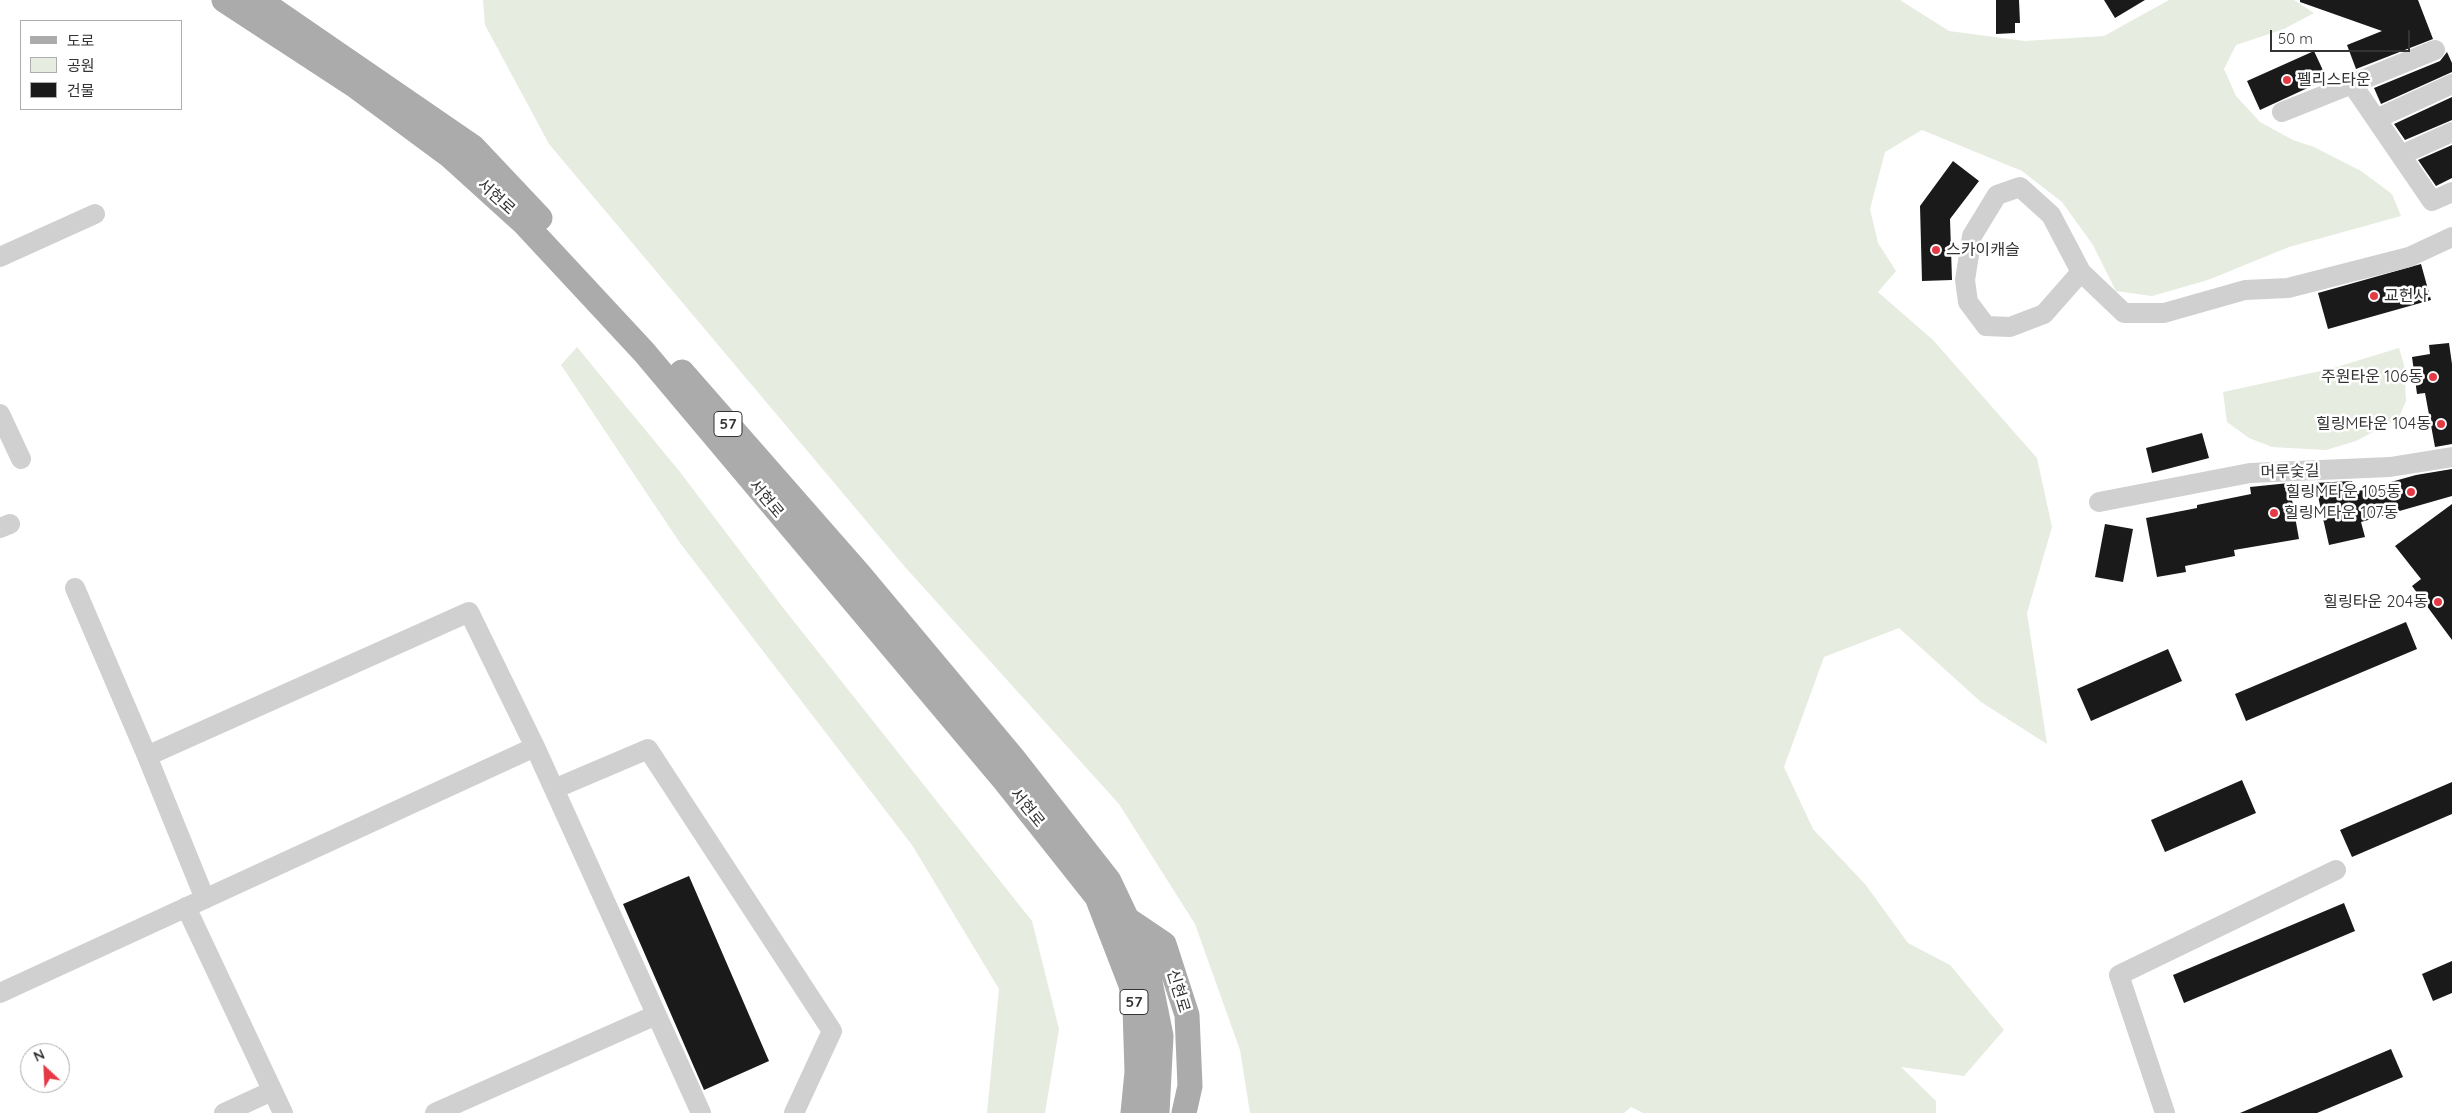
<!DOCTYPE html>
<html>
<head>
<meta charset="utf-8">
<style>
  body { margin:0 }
  #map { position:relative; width:2452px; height:1113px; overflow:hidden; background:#fff; font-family:Quicksand,"Noto Sans KR",sans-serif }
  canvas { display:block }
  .legend { position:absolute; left:20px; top:20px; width:162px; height:90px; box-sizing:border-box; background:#fff; border:1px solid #adadad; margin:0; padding:6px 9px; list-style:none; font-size:15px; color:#333 }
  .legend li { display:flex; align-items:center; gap:10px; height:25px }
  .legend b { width:25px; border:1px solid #adadad }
  .north { position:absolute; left:20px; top:1043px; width:50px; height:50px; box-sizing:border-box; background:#fff; border:1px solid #adadad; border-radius:50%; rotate:335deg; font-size:14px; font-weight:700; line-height:20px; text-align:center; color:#333 }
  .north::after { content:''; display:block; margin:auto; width:18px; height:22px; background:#e63946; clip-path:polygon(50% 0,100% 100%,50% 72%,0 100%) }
  .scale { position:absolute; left:2270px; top:30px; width:140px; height:22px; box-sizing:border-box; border:2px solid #333; border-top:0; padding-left:6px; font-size:15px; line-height:18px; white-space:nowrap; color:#333; -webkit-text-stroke:4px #fff; paint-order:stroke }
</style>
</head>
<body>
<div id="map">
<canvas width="2452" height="1113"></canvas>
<ul class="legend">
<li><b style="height:6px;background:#ababab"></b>도로</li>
<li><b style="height:14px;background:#e6ecdf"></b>공원</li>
<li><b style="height:14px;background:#1a1a1a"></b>건물</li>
</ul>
<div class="north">N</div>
<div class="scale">50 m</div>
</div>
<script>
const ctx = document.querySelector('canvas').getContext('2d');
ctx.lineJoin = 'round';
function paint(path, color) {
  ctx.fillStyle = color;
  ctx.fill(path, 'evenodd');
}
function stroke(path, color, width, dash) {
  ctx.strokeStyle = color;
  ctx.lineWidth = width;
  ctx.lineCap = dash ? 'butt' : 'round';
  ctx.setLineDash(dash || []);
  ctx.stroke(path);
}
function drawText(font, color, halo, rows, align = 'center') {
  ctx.font = font + ' Quicksand,"Noto Sans KR",sans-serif';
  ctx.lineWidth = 5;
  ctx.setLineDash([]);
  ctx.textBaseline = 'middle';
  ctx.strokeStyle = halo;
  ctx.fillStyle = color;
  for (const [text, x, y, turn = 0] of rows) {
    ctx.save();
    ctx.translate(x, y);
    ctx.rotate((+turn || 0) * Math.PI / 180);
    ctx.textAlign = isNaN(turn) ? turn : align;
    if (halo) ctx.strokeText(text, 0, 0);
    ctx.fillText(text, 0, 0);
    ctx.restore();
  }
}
const green = new Path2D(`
  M 483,0 L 1900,0 L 1949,31 L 2025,41 L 2104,36 L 2169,0 L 2294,0 L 2314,13 L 2284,29 L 2236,45 L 2224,69 L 2236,96 L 2260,122 L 2293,140 L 2314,147 L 2361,171 L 2392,194 L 2401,216 L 2289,247 L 2208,280 L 2152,296 L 2116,291 L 2093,245 L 2062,202 L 2022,171 L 1922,130 L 1885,152 L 1870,209 L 1878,243 L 1896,271 L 1878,292 L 1933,340 L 2037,458 L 2052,527 L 2027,613 L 2047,744 L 1981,702 L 1899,628 L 1824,657 L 1784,767 L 1813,829 L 1865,884 L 1908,943 L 1950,965 L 2004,1030 L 1964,1076 L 1901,1067 L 1936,1101 L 1936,1113 L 1643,1113 L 1631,1107 L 1624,1113 L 1250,1113 L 1240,1050 L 1195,924 L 1119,804 L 905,567 L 549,144 L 485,25 Z
  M 577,347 L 680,472 L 784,609 L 1032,921 L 1059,1029 L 1045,1113 L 987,1113 L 999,989 L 912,845 L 680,543 L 561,365 Z
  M 2399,348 L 2404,365 L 2406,401 L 2398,419 L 2356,441 L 2326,450 L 2272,447 L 2249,438 L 2227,422 L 2223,392 L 2330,369 Z`);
const building = new Path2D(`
  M 1996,0 L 2019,0 L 2020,23 L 2015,23 L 2015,33 L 1996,34 Z
  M 2104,0 L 2145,0 L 2115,18 Z
  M 2300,0 L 2418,0 L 2433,39 L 2356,69 L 2347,45 L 2382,31 L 2300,2 Z
  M 2314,51 L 2327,79 L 2260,110 L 2247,81 Z
  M 2447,52 L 2452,63 L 2452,72 L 2381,104 L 2374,88 L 2440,61 Z
  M 2452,97 L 2452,120 L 2405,140 L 2394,124 Z
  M 2452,145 L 2452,178 L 2436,186 L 2418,160 Z
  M 1953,161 L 1979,181 L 1950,219 L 1952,280 L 1922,281 L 1920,206 Z
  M 2421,264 L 2431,300 L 2328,329 L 2318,293 Z
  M 2449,343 L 2452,364 L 2452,444 L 2435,447 L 2425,393 L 2417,394 L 2412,357 L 2430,354 L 2429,345 Z
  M 2202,433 L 2209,458 L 2152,473 L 2146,448 Z
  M 2452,469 L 2452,496 L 2361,522 L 2365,537 L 2329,545 L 2315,483 L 2352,481 L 2355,492 L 2416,475 Z
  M 2289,483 L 2299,539 L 2234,550 L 2235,556 L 2185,566 L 2186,572 L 2157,577 L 2146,518 L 2197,508 L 2197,505 L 2251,494 L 2250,487 Z
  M 2452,504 L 2452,640 L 2412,586 L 2421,579 L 2395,546 Z
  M 2105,524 L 2133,529 L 2123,582 L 2095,577 Z
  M 2406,622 L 2417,649 L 2246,721 L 2235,694 Z
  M 2168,649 L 2182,681 L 2091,721 L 2077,689 Z
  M 2242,780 L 2256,813 L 2165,852 L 2151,820 Z
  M 2452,782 L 2452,814 L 2352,857 L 2340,830 Z
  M 689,876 L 769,1061 L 704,1090 L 623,904 Z
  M 2344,903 L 2355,931 L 2184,1003 L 2173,975 Z
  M 2452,961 L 2452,993 L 2433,1001 L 2422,974 Z
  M 2391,1049 L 2403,1077 L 2317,1113 L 2240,1113 Z`);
const minor = new Path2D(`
  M 2352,84 L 2435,50
  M 2282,112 L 2352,84 L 2432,201 L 2452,192
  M 2376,119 L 2452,84
  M 2401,155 L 2452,132
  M 0,257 L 95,214
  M 2081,272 L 2044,314 L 2010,327 L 1986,326 L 1968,302 L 1965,280 L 1972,236 L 1997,195 L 2020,187 L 2051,215 L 2081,272 L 2124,313 L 2164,313 L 2245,290 L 2288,288 L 2409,257 L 2452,237
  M 0,414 L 21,459
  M 2099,502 L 2250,473 L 2390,467 L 2452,457
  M 0,528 L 10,524
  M 75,588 L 147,756 L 205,899
  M 147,756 L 469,612 L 535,747
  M 554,789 L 648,749 L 832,1031 L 794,1113
  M 186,907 L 283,1113
  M 0,993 L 535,747 L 701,1113
  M 224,1113 L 272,1091
  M 435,1113 L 656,1015
  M 2165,1113 L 2119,975 L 2336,870`);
const major = new Path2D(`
  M 224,0 L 354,85 L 450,156 L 524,223 L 644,352 L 1005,781 L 1097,897 L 1131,985 L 1135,1008 L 1137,1072 L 1133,1113
  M 259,0 L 473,147 L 540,218
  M 682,372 L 860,575 L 1013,758 L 1109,881 L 1145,957 L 1161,1036 L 1157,1113
  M 1127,919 L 1164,944 L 1187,1015 L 1190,1086 L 1184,1113`);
const markers = [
  [2287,80,5,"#e63946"],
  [1936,250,5,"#e63946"],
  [2374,296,5,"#e63946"],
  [2433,377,5,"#e63946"],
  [2441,424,5,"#e63946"],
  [2411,492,5,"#e63946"],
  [2274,513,5,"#e63946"],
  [2438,602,5,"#e63946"]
];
const shields = [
  [728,424,28],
  [1134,1002,28]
];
const shieldNames = [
  ["57",728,424],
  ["57",1134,1002]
];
const poiNames = [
  ["펠리스타운",2297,80],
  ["스카이캐슬",1946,250],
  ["교헌사",2384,296],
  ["주원타운 106동",2423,377,"right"],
  ["힐링M타운 104동",2431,424,"right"],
  ["힐링M타운 105동",2401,492,"right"],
  ["힐링M타운 107동",2284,513],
  ["힐링타운 204동",2428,602,"right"]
];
const streetNames = [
  ["서현로",496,197,42],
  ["머루숯길",2290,472,-2],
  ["서현로",766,499,50],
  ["서현로",1027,808,51],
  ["신현로",1178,991,73]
];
paint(green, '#e6ecdf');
paint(building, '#1a1a1a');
stroke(minor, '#d0d0d0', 20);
stroke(major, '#ababab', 25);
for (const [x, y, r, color] of markers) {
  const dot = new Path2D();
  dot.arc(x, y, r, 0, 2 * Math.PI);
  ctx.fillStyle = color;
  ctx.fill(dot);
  stroke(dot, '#fff', 2);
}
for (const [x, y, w] of shields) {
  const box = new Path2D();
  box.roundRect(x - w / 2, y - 12.5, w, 25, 4);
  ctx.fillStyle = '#fff';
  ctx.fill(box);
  stroke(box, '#333', 1);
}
drawText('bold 15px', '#333', null, shieldNames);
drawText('16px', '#333', '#fff', poiNames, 'left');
drawText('16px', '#333', '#fff', streetNames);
</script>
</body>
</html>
